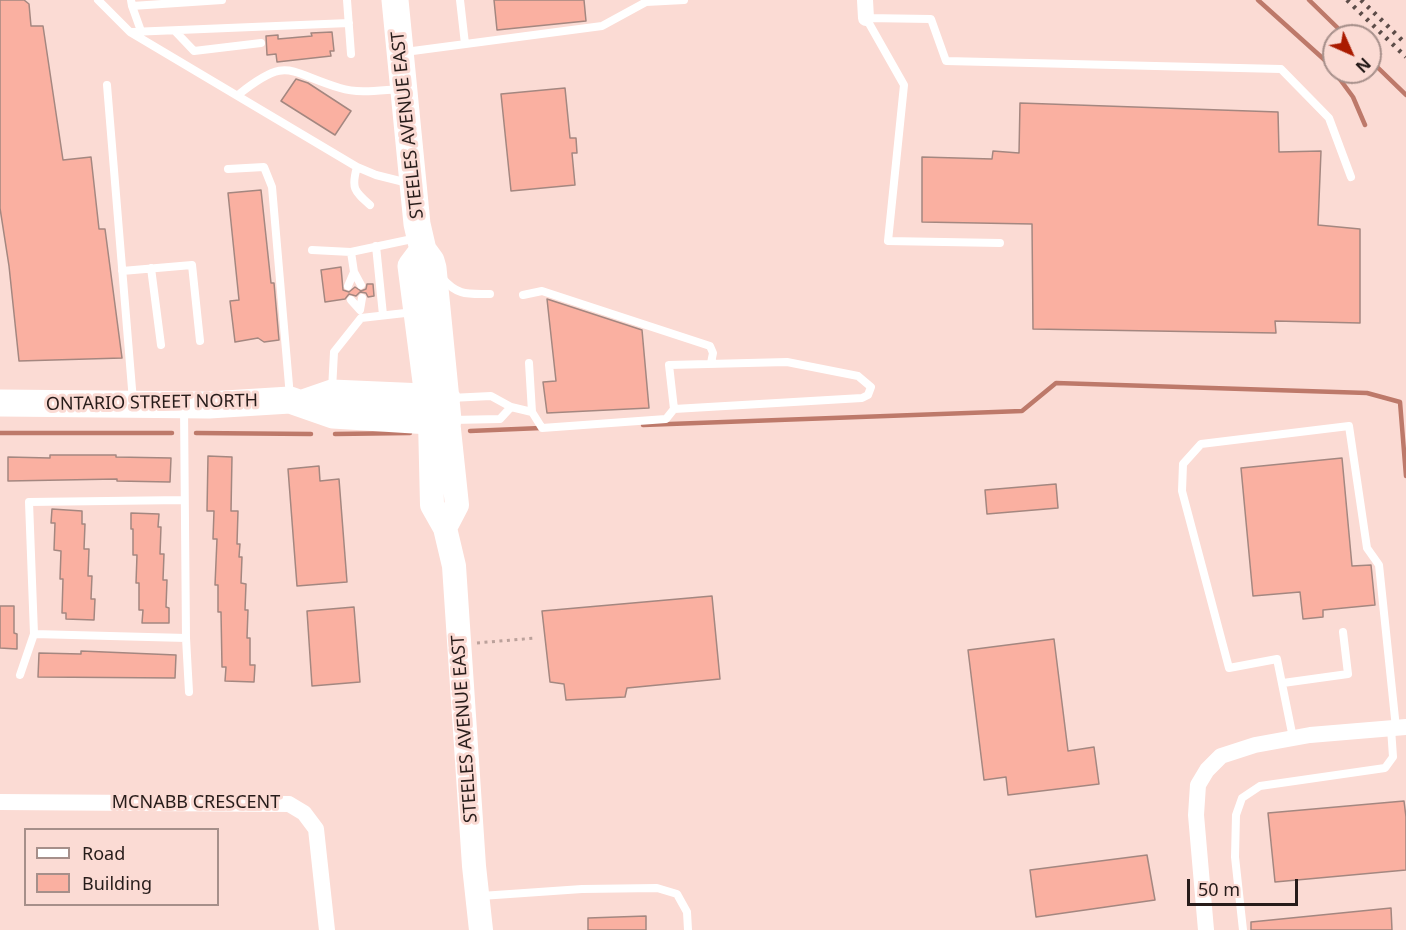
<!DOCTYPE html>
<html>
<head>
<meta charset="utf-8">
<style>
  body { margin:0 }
  #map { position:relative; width:1406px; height:930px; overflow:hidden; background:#fbdbd4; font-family:"Noto Sans",sans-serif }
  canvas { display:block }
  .legend { position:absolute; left:24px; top:828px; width:195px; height:78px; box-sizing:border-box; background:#fbdbd4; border:2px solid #a68f8a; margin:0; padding:8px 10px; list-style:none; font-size:18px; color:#271c1a }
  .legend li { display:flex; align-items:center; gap:12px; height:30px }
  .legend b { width:30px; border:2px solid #a68f8a }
  .north { position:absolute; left:1322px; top:24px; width:60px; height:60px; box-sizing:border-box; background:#fbdbd4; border:2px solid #a68f8a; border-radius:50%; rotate:135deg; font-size:16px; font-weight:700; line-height:24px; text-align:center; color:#271c1a }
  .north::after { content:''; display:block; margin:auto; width:21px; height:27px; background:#aa1b00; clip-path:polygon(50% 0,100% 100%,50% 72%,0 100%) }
  .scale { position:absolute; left:1187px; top:879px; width:111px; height:27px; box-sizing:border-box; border:3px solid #271c1a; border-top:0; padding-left:8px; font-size:18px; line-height:21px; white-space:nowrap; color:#271c1a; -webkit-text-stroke:4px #fbdbd4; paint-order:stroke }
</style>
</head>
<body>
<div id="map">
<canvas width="1406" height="930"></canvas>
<ul class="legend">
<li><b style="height:8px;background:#fff"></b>Road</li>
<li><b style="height:16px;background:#fab0a1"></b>Building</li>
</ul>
<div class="north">N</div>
<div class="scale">50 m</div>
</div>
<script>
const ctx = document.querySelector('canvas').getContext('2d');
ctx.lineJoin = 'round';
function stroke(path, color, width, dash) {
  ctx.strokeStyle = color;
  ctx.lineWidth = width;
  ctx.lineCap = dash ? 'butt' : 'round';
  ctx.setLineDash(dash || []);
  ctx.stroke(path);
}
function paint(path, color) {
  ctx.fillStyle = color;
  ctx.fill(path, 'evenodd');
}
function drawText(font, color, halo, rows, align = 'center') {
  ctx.font = font + ' "Noto Sans",sans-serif';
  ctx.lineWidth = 6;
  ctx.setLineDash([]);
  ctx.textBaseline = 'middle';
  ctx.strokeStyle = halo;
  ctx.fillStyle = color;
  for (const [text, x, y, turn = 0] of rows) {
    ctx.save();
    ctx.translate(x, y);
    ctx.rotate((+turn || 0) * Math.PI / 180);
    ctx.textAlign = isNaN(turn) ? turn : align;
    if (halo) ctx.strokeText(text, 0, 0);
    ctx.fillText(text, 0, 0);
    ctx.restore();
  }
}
const stream = new Path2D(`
  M 1258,0 L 1328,63 L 1353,97 L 1365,125
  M 1309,0 L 1346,36
  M 1370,60 L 1406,95
  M 643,425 L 1022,411 L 1056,383 L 1367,393 L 1400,402 L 1406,476
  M 470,431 L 541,428
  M 0,433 L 172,433
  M 196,433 L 311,434
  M 335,434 L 410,433`);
const building = new Path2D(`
  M 0,0 L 24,0 L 29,4 L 31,26 L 43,26 L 63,160 L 91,157 L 99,229 L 105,229 L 122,358 L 19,361 L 9,266 L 0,208 Z
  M 494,0 L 584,0 L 586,21 L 497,30 Z
  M 332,32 L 334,51 L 330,51 L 331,56 L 277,62 L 276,54 L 267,55 L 266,36 L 278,35 L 278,39 L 312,36 L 311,33 Z
  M 296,79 L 308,83 L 351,111 L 335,135 L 281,101 Z
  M 565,88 L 570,138 L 576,138 L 577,153 L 572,153 L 575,185 L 511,191 L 501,94 Z
  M 1020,103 L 1278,112 L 1279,152 L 1321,151 L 1318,225 L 1360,229 L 1360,323 L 1275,321 L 1276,333 L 1033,329 L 1032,224 L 922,222 L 922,157 L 992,159 L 993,151 L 1019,153 Z
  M 261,190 L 271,283 L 274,283 L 279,340 L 264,342 L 258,338 L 235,342 L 230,301 L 239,300 L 228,193 Z
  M 341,267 L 343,290 L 349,292 L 355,287 L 361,291 L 366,289 L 367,284 L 373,284 L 374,296 L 368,297 L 366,293 L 360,292 L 356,296 L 349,294 L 345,299 L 325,302 L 321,270 Z
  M 547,299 L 642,330 L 649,408 L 547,413 L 543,382 L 556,381 Z
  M 50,455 L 116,455 L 116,457 L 171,458 L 170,482 L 117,481 L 117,479 L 8,481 L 8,457 L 50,458 Z
  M 208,456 L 232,457 L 231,511 L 238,511 L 237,544 L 240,544 L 239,557 L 242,557 L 241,583 L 246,584 L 245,610 L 248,610 L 247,638 L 250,638 L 250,665 L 255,665 L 254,682 L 225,681 L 226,667 L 222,667 L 221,612 L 218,612 L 218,585 L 215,585 L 217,539 L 213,539 L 214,511 L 207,511 Z
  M 1342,458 L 1352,566 L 1371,565 L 1375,605 L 1323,610 L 1323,617 L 1303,619 L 1300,592 L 1253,596 L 1241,468 Z
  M 319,466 L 320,481 L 339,479 L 347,582 L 297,586 L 288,469 Z
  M 1056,484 L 1058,508 L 987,514 L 985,490 Z
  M 52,509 L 82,511 L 82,524 L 85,524 L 84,549 L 89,549 L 88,576 L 92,576 L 91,599 L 95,599 L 94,620 L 66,619 L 66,613 L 62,613 L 63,579 L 60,579 L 61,551 L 54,550 L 55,523 L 51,523 Z
  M 131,513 L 159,514 L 158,527 L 161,527 L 160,554 L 164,554 L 163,580 L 167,580 L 166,607 L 169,608 L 169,623 L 142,623 L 143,610 L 139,610 L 139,583 L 136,583 L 137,555 L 133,555 L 133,529 L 131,529 Z
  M 712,596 L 720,679 L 627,688 L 625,697 L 566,700 L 564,684 L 550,682 L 542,611 Z
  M 0,606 L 14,606 L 14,633 L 17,634 L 17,649 L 0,648 Z
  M 354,607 L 360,682 L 312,686 L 307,611 Z
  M 1054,639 L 1068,751 L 1094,747 L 1099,784 L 1008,795 L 1006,777 L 984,780 L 968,650 Z
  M 81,651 L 176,655 L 175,678 L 38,677 L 39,653 L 81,654 Z
  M 1404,801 L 1406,817 L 1406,870 L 1275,882 L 1268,813 Z
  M 1147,855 L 1155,900 L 1036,917 L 1030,870 Z
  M 1391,908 L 1392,930 L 1251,930 L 1251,922 Z
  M 646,916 L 646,930 L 588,930 L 588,918 Z`);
const path = new Path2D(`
  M 477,643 L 535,638`);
const service = new Path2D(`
  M 98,0 L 130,32 L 357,167 L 376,175 L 408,183
  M 131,0 L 132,6 L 222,0
  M 347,0 L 351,54
  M 460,0 L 465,44
  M 132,6 L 141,31
  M 866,18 L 931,19 L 946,61 L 1281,69 L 1329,118 L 1351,177
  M 866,18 L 904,85 L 888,241 L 1000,243
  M 175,31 L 194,51 L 261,43
  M 131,32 L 349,23
  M 405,52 L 602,26 L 646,2 L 684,0
  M 107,85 L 133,401
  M 238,95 C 288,55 287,72 340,88 C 359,94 381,90 401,89
  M 357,167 C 351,188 354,191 370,205
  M 228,169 L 264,167 L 272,187 L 290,397
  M 376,246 L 383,315
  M 312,250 L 351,252
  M 151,268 L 161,345
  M 122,271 L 192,265 L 200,341
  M 354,272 L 361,285
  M 442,278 C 458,296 467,294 490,294
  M 348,286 L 354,272 L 351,252 L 417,238
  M 523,295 L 542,291 L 710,346 L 713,353 L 711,363
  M 351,300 L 360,310 L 362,298
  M 529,363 L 532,412 L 542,428 L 666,419 L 674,409 L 669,365 L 787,362 L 858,376 L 871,387 L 868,395 L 862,398 L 674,409
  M 332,390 L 334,352 L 361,318 L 414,312
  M 450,398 L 491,396 L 511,407 L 532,412
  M 184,407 L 186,638 L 189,692
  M 452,420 L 500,419 L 511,407
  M 34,634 L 186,638
  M 20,675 L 34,634 L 29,502 L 184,500
  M 1283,683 L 1348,674 L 1343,632
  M 1293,738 L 1277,659 L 1229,668 L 1182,491 L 1183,464 L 1201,444 L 1349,426 L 1367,548 L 1379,565 L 1396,728
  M 481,896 L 582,889 L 657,888 L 677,894 L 687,912 L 688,930
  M 1243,930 L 1235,857 L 1236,815 L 1242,798 L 1260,786 L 1385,768 L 1393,757 L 1391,728`);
const minor = new Path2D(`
  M 865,0 L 866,18
  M 0,802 L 289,804 L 304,813 L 316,829 L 327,930
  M 1206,930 L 1196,815 L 1198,785 L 1207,770 L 1221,756 L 1255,745 L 1310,735 L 1406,727`);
const secondary = new Path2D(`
  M 430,421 L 432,505 L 445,528 L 454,566 L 474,866 L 481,930
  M 445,528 L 457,505 L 448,420`);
const primary = new Path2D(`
  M 423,250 L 411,266 L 429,405
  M 0,403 L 209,405 L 290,400 L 333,415 L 430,421 L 448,420 L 433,268 L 431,261 L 423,250 L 417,224 L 395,0
  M 303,403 L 332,393 L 447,398`);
const rail = new Path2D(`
  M 1347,0 L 1406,57
  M 1361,0 L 1406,44`);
const streetNames = [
  ["STEELES AVENUE EAST",408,125,-96],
  ["ONTARIO STREET NORTH",152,403,-1],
  ["STEELES AVENUE EAST",465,729,-94],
  ["MCNABB CRESCENT",196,803]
];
stroke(stream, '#bd796a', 4.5);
paint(building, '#fab0a1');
stroke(building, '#a48780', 1.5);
stroke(path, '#bba19b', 3, [3, 4.5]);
stroke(service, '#fff', 8);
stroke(minor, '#fff', 16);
stroke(secondary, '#fff', 24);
stroke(primary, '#fff', 27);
stroke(rail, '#5c4c48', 4.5, [3, 6]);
drawText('18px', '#271c1a', '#fbdbd4', streetNames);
</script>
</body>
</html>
